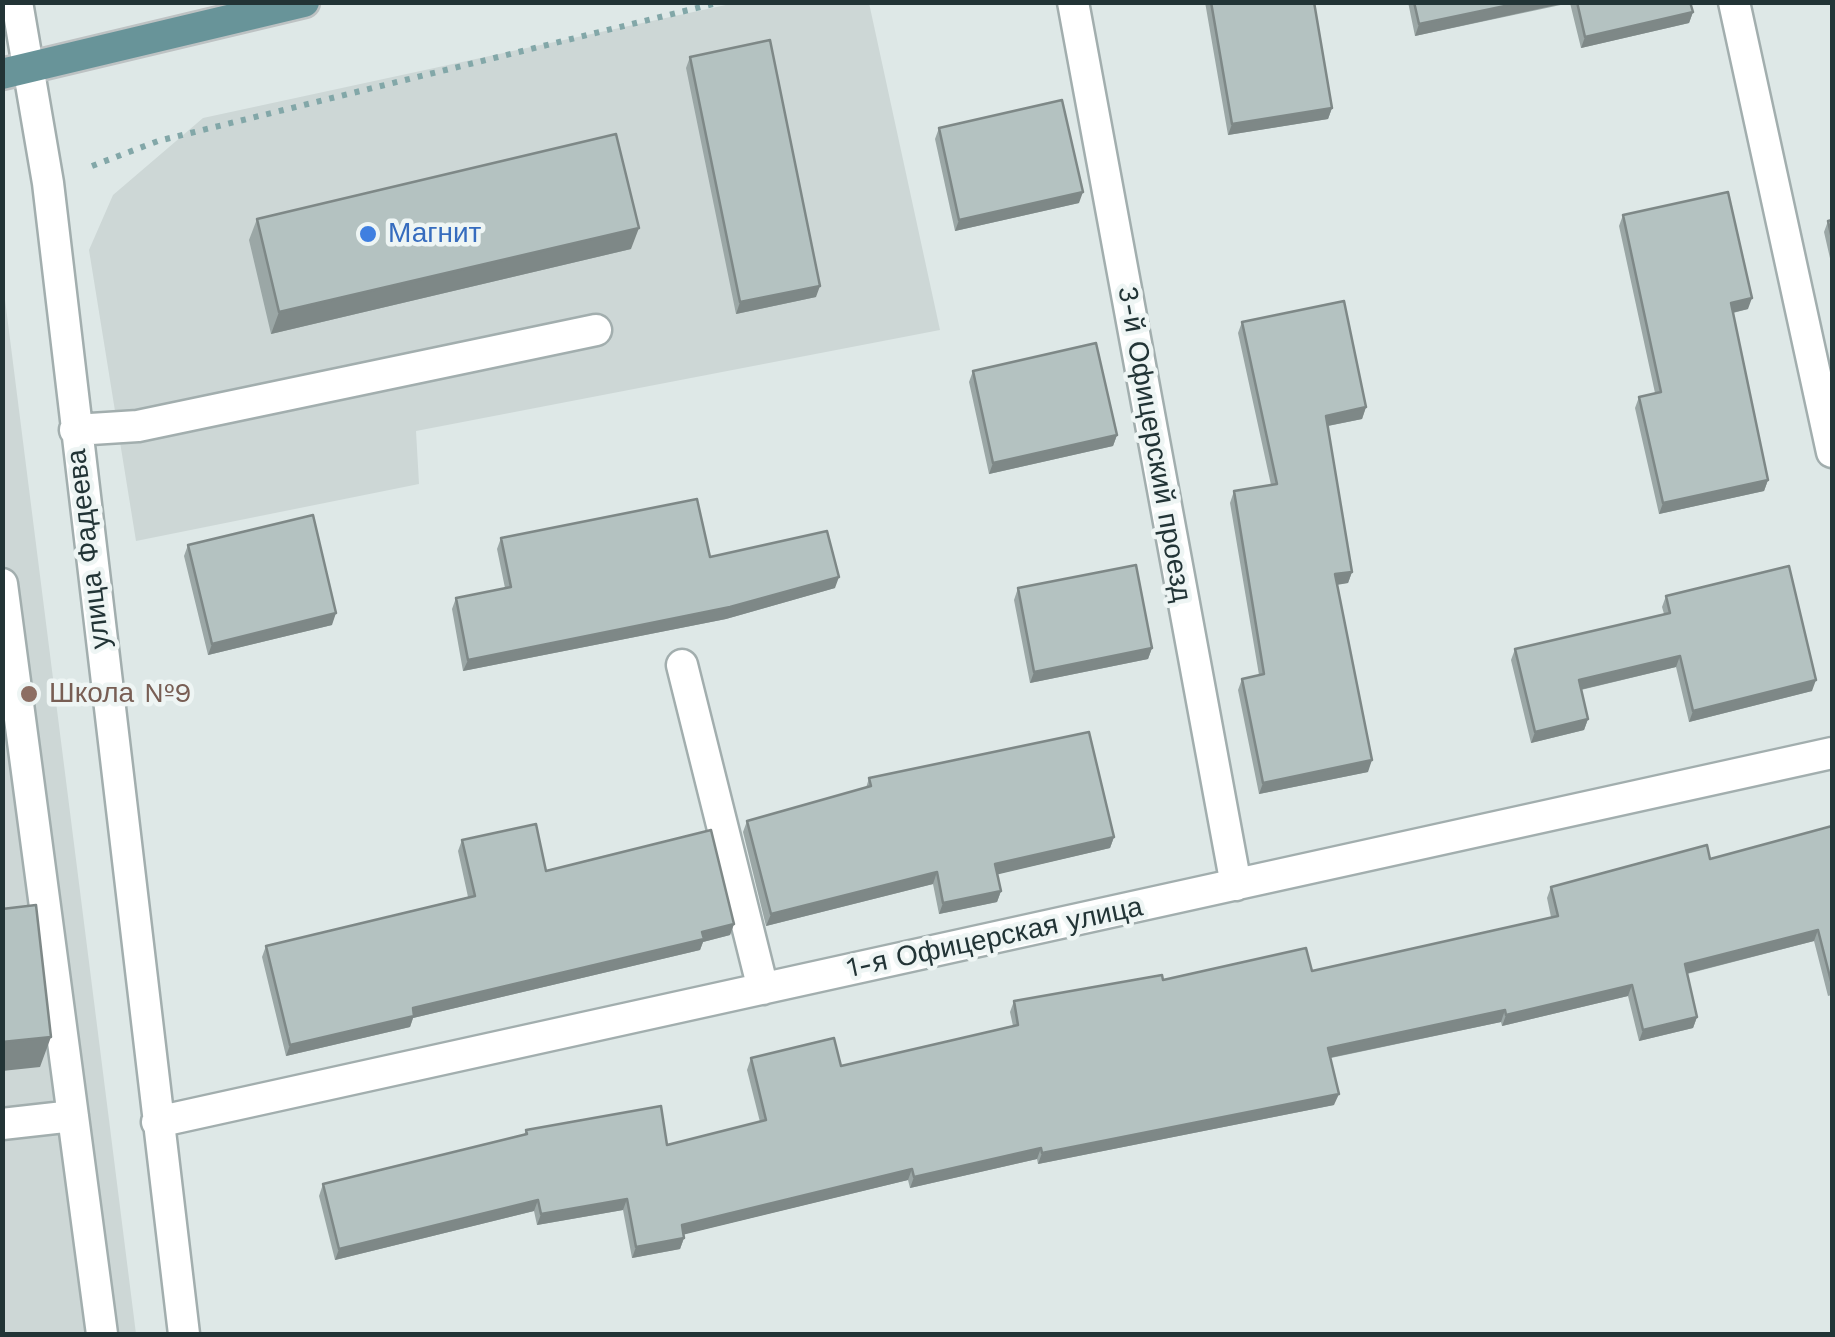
<!DOCTYPE html>
<html>
<head>
<meta charset="utf-8">
<style>
  body { margin:0 }
  #map { position:relative; width:1835px; height:1337px; overflow:hidden; background:#dee8e7; font-family:"Work Sans",sans-serif }
  canvas { display:block }
  .frame { position:absolute; inset:0; border:5px solid #223436; pointer-events:none }
</style>
</head>
<body>
<div id="map">
<canvas width="1835" height="1337"></canvas>
<div class="frame"></div>
</div>
<script>
const ctx = document.querySelector('canvas').getContext('2d');
ctx.lineJoin = 'round';
function paint(path, color) {
  ctx.fillStyle = color;
  ctx.fill(path, 'evenodd');
}
function stroke(path, color, width, dash) {
  ctx.strokeStyle = color;
  ctx.lineWidth = width;
  ctx.lineCap = dash ? 'butt' : 'round';
  ctx.setLineDash(dash || []);
  ctx.stroke(path);
}
function drawText(font, color, halo, rows, align = 'center') {
  ctx.font = font + ' "Work Sans",sans-serif';
  ctx.lineWidth = 9;
  ctx.setLineDash([]);
  ctx.textBaseline = 'middle';
  ctx.strokeStyle = halo;
  ctx.fillStyle = color;
  for (const [text, x, y, turn = 0] of rows) {
    ctx.save();
    ctx.translate(x, y);
    ctx.rotate((+turn || 0) * Math.PI / 180);
    ctx.textAlign = isNaN(turn) ? turn : align;
    if (halo) ctx.strokeText(text, 0, 0);
    ctx.fillText(text, 0, 0);
    ctx.restore();
  }
}
const built = new Path2D(`
  M 735,3 L 869,3 L 940,330 L 416,431 L 419,484 L 136,541 L 89,250 L 113,195 L 203,118 Z
  M 2,276 L 108,1112 L 136,1334 L 3,1334 Z`);
const path = new Path2D(`
  M 92,166 L 158,141 L 721,2`);
const minor = new Path2D(`
  M 17,2 L 48,183 L 184,1334
  M 1073,2 L 1236,885
  M 1734,2 L 1832,452
  M 75,430 L 138,426 L 596,330
  M 2,584 L 102,1334
  M 682,665 L 763,989
  M 157,1122 L 1832,753
  M 2,1124 L 73,1116`);
const major = new Path2D(`
  M 2,74 L 304,2`);
const wall = new Path2D(`
  M 1205,2 L 1314,2 L 1332,108 L 1328,119 L 1228,135 Z
  M 1408,2 L 1690,2 L 1693,12 L 1689,23 L 1581,48 L 1570,3 L 1415,36 Z
  M 690,57 L 816,297 L 736,314 L 686,68 Z
  M 939,128 L 1079,203 L 955,231 L 935,139 Z
  M 1623,215 L 1748,309 L 1733,313 L 1768,480 L 1764,491 L 1659,514 L 1635,408 L 1639,397 L 1655,393 L 1619,226 Z
  M 257,219 L 631,249 L 271,334 L 249,240 Z
  M 1832,220 L 1832,267 L 1824,232 L 1828,221 Z
  M 1242,322 L 1366,407 L 1362,419 L 1328,426 L 1352,572 L 1348,583 L 1337,584 L 1368,772 L 1259,794 L 1238,690 L 1242,679 L 1259,675 L 1230,503 L 1234,491 L 1271,485 L 1238,333 Z
  M 973,371 L 1117,435 L 1113,446 L 989,474 L 969,382 Z
  M 501,538 L 710,557 L 835,588 L 726,619 L 463,671 L 452,609 L 456,598 L 505,588 L 497,549 Z
  M 188,545 L 332,625 L 208,655 L 184,556 Z
  M 1018,588 L 1152,648 L 1148,659 L 1030,683 L 1014,600 Z
  M 1666,596 L 1812,691 L 1689,722 L 1676,667 L 1581,690 L 1588,719 L 1584,730 L 1531,743 L 1511,660 L 1515,649 L 1664,614 L 1662,607 Z
  M 869,778 L 1114,837 L 1110,848 L 997,874 L 1001,891 L 997,902 L 939,914 L 933,884 L 766,926 L 743,832 L 747,821 L 866,788 Z
  M 1832,826 L 1832,995 L 1828,996 L 1814,941 L 1687,974 L 1697,1017 L 1693,1028 L 1639,1041 L 1628,996 L 1502,1026 L 1501,1022 L 1331,1058 L 1334,1105 L 1038,1164 L 1037,1159 L 910,1188 L 908,1180 L 684,1234 L 684,1238 L 680,1249 L 632,1258 L 623,1210 L 537,1225 L 534,1211 L 335,1260 L 319,1196 L 323,1184 L 524,1135 L 526,1130 L 667,1145 L 760,1122 L 747,1070 L 751,1058 L 841,1066 L 1013,1026 L 1010,1012 L 1014,1001 L 1163,980 L 1312,971 L 1551,917 L 1547,898 L 1551,887 L 1710,859 Z
  M 462,840 L 546,871 L 734,924 L 730,935 L 703,942 L 700,950 L 413,1018 L 410,1027 L 286,1056 L 262,957 L 266,946 L 468,897 L 458,851 Z`);
const shadedWall = new Path2D(`
  M 1524,2 L 1570,2 L 1415,36 L 1419,24 Z
  M 1693,12 L 1689,23 L 1581,48 L 1585,37 Z
  M 1332,108 L 1328,119 L 1228,135 L 1232,124 Z
  M 1083,192 L 1079,203 L 955,231 L 959,220 Z
  M 639,228 L 631,249 L 271,334 L 279,312 Z
  M 820,286 L 816,297 L 736,314 L 740,302 Z
  M 1752,298 L 1748,309 L 1727,314 L 1731,303 Z
  M 1366,407 L 1362,419 L 1322,427 L 1326,416 Z
  M 1117,435 L 1113,446 L 989,474 L 993,463 Z
  M 1768,480 L 1764,491 L 1659,514 L 1663,503 Z
  M 1352,572 L 1348,583 L 1331,586 L 1335,574 Z
  M 839,577 L 835,588 L 726,619 L 463,671 L 468,660 Z
  M 336,613 L 332,625 L 208,655 L 212,644 Z
  M 1152,648 L 1148,659 L 1030,683 L 1034,672 Z
  M 1680,656 L 1676,667 L 1575,691 L 1579,680 Z
  M 1816,680 L 1812,691 L 1689,722 L 1693,711 Z
  M 1588,719 L 1584,730 L 1531,743 L 1535,732 Z
  M 1372,760 L 1368,772 L 1259,794 L 1263,783 Z
  M 1114,837 L 1110,848 L 991,876 L 995,864 Z
  M 937,872 L 933,884 L 766,926 L 771,914 Z
  M 1001,891 L 997,902 L 939,914 L 943,903 Z
  M 734,924 L 730,935 L 703,942 L 700,950 L 413,1018 L 410,1027 L 286,1056 L 290,1045 L 413,1008 Z
  M 1818,930 L 1814,941 L 1681,975 L 1685,964 Z
  M 1632,985 L 1628,996 L 1502,1026 L 1506,1015 Z
  M 1505,1010 L 1501,1022 L 1324,1059 L 1328,1048 Z
  M 1697,1017 L 1693,1028 L 1639,1041 L 1643,1030 Z
  M 51,1037 L 40,1067 L 2,1071 L 2,1042 Z
  M 1339,1094 L 1334,1105 L 1038,1164 L 1042,1153 Z
  M 1041,1148 L 1037,1159 L 910,1188 L 914,1177 Z
  M 912,1169 L 908,1180 L 678,1236 L 682,1225 Z
  M 627,1199 L 623,1210 L 537,1225 L 541,1214 Z
  M 538,1200 L 534,1211 L 335,1260 L 339,1249 Z
  M 684,1238 L 680,1249 L 632,1258 L 636,1247 Z`);
const building = new Path2D(`
  M 1211,2 L 1314,2 L 1332,108 L 1232,124 Z
  M 1414,2 L 1524,2 L 1419,24 Z
  M 1577,2 L 1690,2 L 1693,12 L 1585,37 Z
  M 770,40 L 820,286 L 740,302 L 690,57 Z
  M 1062,100 L 1083,192 L 959,220 L 939,128 Z
  M 616,134 L 639,228 L 279,312 L 257,219 Z
  M 1728,192 L 1752,298 L 1731,303 L 1768,480 L 1663,503 L 1639,397 L 1661,392 L 1623,215 Z
  M 1832,220 L 1832,239 L 1828,221 Z
  M 1344,301 L 1366,407 L 1326,416 L 1352,572 L 1335,574 L 1372,760 L 1263,783 L 1242,679 L 1264,674 L 1234,491 L 1277,484 L 1242,322 Z
  M 1096,343 L 1117,435 L 993,463 L 973,371 Z
  M 697,499 L 710,557 L 827,531 L 839,577 L 730,607 L 468,660 L 456,598 L 511,587 L 501,538 Z
  M 313,515 L 336,613 L 212,644 L 188,545 Z
  M 1136,565 L 1152,648 L 1034,672 L 1018,588 Z
  M 1789,566 L 1816,680 L 1693,711 L 1680,656 L 1579,680 L 1588,719 L 1535,732 L 1515,649 L 1670,613 L 1666,596 Z
  M 1089,732 L 1114,837 L 995,864 L 1001,891 L 943,903 L 937,872 L 771,914 L 747,821 L 871,786 L 869,778 Z
  M 536,824 L 546,871 L 711,830 L 734,924 L 702,932 L 704,939 L 413,1008 L 414,1016 L 290,1045 L 266,946 L 475,896 L 462,840 Z
  M 1832,826 L 1832,985 L 1818,930 L 1685,964 L 1697,1017 L 1643,1030 L 1632,985 L 1506,1015 L 1505,1010 L 1328,1048 L 1339,1094 L 1042,1153 L 1041,1148 L 914,1177 L 912,1169 L 682,1225 L 684,1238 L 636,1247 L 627,1199 L 541,1214 L 538,1200 L 339,1249 L 323,1184 L 527,1134 L 526,1130 L 661,1106 L 667,1145 L 766,1120 L 751,1058 L 834,1038 L 841,1066 L 1018,1025 L 1014,1001 L 1162,975 L 1163,980 L 1306,948 L 1312,971 L 1558,916 L 1551,887 L 1707,845 L 1710,859 Z
  M 36,905 L 51,1037 L 2,1042 L 2,909 Z`);
const markers = [
  [368,234,10,"#3f7fe0"],
  [29,694,10,"#8d6e63"]
];
const shopNames = [
  ["Магнит",388,234]
];
const streetNames = [
  ["3-й Офицерский проезд",1154,444,80],
  ["улица Фадеева",89,549,-97],
  ["1-я Офицерская улица",995,938,-12]
];
const educationNames = [
  ["Школа №9",49,694]
];
paint(built, '#cdd7d6');
stroke(minor, '#a2aeae', 35);
stroke(major, '#bdc2c3', 35);
stroke(path, '#82a7a8', 6, [5, 8]);
stroke(minor, '#fff', 30);
stroke(major, '#689499', 30);
paint(wall, '#9ba7a6');
paint(shadedWall, '#7e8887');
paint(building, '#b4c2c1');
stroke(building, '#7e8887', 2.5);
for (const [x, y, r, color] of markers) {
  const dot = new Path2D();
  dot.arc(x, y, r, 0, 2 * Math.PI);
  ctx.fillStyle = color;
  ctx.fill(dot);
  stroke(dot, '#eef5f4', 4);
}
drawText('28px', '#366cbe', '#eef5f4', shopNames, 'left');
drawText('28px', '#223436', '#eef5f4', streetNames);
drawText('28px', '#785e54', '#eef5f4', educationNames, 'left');
</script>
</body>
</html>
